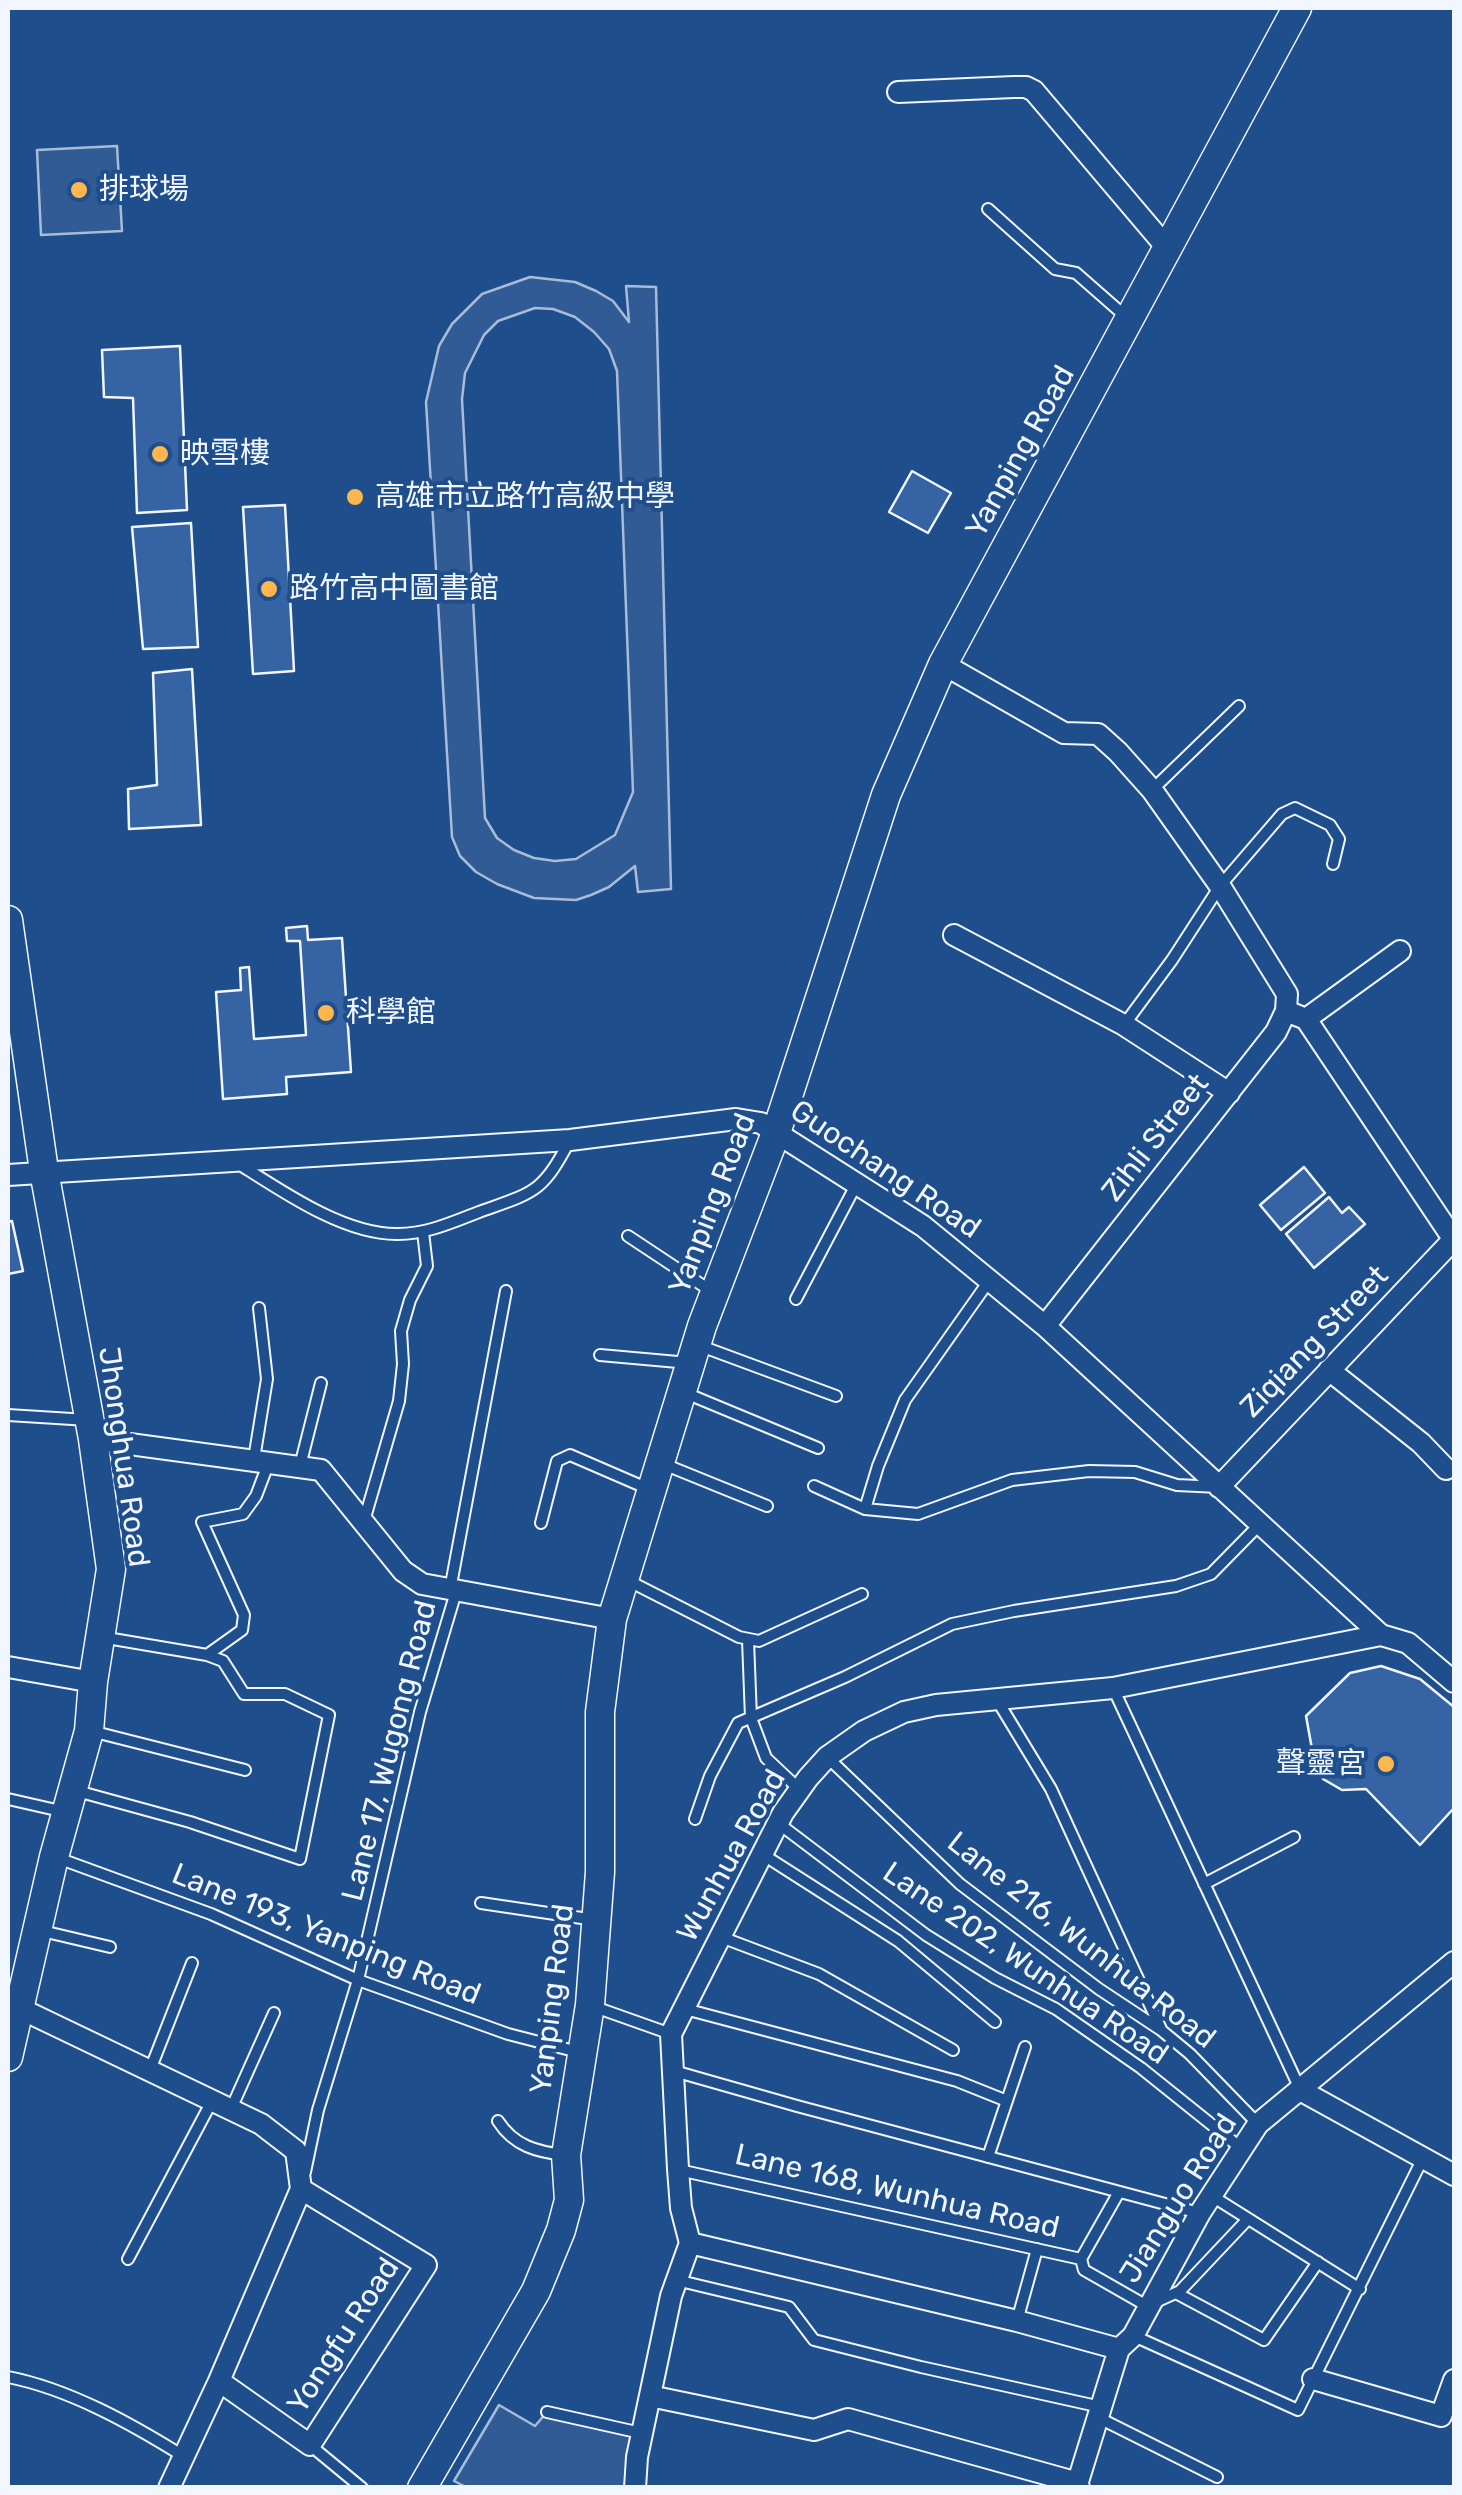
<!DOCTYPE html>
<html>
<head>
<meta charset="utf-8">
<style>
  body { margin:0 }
  #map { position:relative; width:1462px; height:2495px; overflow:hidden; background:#1f4e8c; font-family:Rubik,sans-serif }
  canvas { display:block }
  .frame { position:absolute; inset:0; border:10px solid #f2f6ff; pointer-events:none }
</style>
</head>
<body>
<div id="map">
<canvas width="1462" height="2495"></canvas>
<div class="frame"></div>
</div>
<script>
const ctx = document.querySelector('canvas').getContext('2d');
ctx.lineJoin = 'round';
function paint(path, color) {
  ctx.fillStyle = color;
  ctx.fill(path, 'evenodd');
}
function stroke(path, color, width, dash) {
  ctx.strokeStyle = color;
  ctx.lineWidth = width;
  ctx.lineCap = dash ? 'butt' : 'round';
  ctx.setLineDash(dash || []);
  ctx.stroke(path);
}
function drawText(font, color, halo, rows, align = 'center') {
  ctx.font = font + ' Rubik,"Noto Sans TC",sans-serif';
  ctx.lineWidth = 8;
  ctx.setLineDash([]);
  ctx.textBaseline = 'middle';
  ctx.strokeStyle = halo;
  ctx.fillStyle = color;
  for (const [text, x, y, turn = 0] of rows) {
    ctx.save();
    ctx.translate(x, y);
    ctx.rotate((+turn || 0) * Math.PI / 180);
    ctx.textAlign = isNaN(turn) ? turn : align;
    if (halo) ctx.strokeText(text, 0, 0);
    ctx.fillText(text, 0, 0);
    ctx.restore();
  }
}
const built = new Path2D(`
  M 117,146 L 122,231 L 41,235 L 37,150 Z
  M 530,277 L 575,282 L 596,291 L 613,301 L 629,322 L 626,286 L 656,287 L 671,889 L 638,892 L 635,866 L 609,887 L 591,895 L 576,900 L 534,898 L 497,884 L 476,872 L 460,856 L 452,837 L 426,402 L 439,346 L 452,324 L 482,294 ZM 535,308 L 553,309 L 575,317 L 594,332 L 609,349 L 617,371 L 633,792 L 615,835 L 576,859 L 555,861 L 534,858 L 514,850 L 497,838 L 485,818 L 462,399 L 465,373 L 484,335 L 498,321 Z
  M 499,2405 L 535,2426 L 547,2412 L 639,2430 L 636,2487 L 468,2488 L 454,2481 Z`);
const building = new Path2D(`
  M 180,346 L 187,510 L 137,513 L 133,398 L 104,397 L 102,350 Z
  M 912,471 L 951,493 L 928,533 L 889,512 Z
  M 285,505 L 294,671 L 253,674 L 243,507 Z
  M 191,523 L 198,647 L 143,649 L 132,527 Z
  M 192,669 L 201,825 L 129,829 L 128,789 L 157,785 L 153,673 Z
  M 307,926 L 308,940 L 342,938 L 351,1072 L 286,1077 L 287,1094 L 223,1099 L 216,992 L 241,990 L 240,968 L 249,967 L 254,1039 L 306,1035 L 300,941 L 287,941 L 286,928 Z
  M 1304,1167 L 1325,1193 L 1281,1230 L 1260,1205 Z
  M 1329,1197 L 1342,1213 L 1349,1207 L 1365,1224 L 1314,1268 L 1286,1234 Z
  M 12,1221 L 23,1271 L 8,1274 L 8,1222 Z
  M 1381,1666 L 1420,1679 L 1454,1707 L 1454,1808 L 1420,1845 L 1366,1789 L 1342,1790 L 1323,1779 L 1312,1749 L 1306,1716 L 1350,1673 Z`);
const lane = new Path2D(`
  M 988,209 L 1055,269 L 1076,273 L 1125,316
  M 1152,790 L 1239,706
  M 1124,1025 L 1172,960 L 1220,886 L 1282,814 L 1295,808 L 1330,825 L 1339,839 L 1333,864
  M 239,1164 C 283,1192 345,1235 398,1234 C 427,1234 453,1222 479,1212 C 535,1192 542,1193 570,1140
  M 628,1236 L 714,1293
  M 796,1299 L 856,1185
  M 698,1345 L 836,1396
  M 600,1355 L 689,1363
  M 683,1392 L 818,1448
  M 8,1415 L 88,1420
  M 254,1459 L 267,1379 L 259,1308
  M 661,1463 L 767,1506
  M 300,1466 L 321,1383
  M 814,1486 L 865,1509 L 918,1514 L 1012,1480 L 1089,1471 L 1135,1472 L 1177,1485 L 1219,1487
  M 865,1509 L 878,1466 L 905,1400 L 989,1281
  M 364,1521 L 399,1401 L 403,1364 L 401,1331 L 410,1300 L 427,1266 L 423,1232
  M 541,1523 L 557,1461 L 570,1455 L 651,1490
  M 625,1579 L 739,1637 L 759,1641 L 862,1594
  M 450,1590 L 506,1291
  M 748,1640 L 751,1718 L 766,1758 L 800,1790
  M 207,1655 L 242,1630 L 244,1615 L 202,1522 L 243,1514 L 256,1496 L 269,1462
  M 1113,1688 L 1300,2089
  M 997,1700 L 1051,1789 L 1161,2029
  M 91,1731 L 245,1770
  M 827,1757 L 960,1884 L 1099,1989 L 1161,2030 L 1190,2054 L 1258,2124
  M 77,1791 L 190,1822 L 300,1859 L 329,1715 L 285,1694 L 244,1694 L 223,1661 L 207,1655 L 101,1637
  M 8,1799 L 65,1812
  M 695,1819 L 710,1776 L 738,1723 L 845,1677 L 952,1624 L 1014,1611 L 1176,1586 L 1211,1574 L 1260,1524
  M 778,1823 L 926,1935 L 995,1978 L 1056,2009 L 1141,2068 L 1242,2149
  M 762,1854 L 898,1941 L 995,2022
  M 55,1857 L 211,1914 L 358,1980 L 508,2034 L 582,2053
  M 1204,1884 L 1294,1837
  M 481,1903 L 595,1920
  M 38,1930 L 110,1947
  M 721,1937 L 819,1974 L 953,2050
  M 592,2006 L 671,2034
  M 685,2009 L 957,2081 L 1007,2101
  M 150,2070 L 192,1963
  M 674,2071 L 797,2106 L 1199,2213
  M 231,2109 L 274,2013
  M 498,2121 C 514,2146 537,2152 565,2155
  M 988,2157 L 1025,2047
  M 679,2170 L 1081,2259 L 1084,2270 L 1147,2306 L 1180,2291 L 1248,2219
  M 305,2172 L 318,2110 L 358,1980 L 420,1712 L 456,1592
  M 1212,2196 L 1360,2289
  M 128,2259 L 212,2101
  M 1081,2259 L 1119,2192
  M 676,2280 L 789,2307 L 814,2340 L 921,2367 L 1101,2407
  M 1176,2293 L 1264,2340 L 1318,2262
  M 1017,2321 L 1037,2249
  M 1134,2336 L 1298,2410 L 1423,2158
  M 8,2377 C 69,2389 130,2423 183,2456
  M 547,2412 L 641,2433
  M 1099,2418 L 1217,2477
  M 310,2445 L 362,2488`);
const street = new Path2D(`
  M 898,92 L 1014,87 L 1026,87 L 1034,91 L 1168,249
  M 943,664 L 1064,733 L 1098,734 L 1118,752 L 1152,790 L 1220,886 L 1287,994 L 1286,1011 L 1276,1032 L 1045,1326
  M 954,935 L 1124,1025 L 1229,1093
  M 1286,1011 L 1306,1019 L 1454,1240
  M 1306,1019 L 1400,951
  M 8,1175 L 570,1140 L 736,1119 L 761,1123 L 923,1226 L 1045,1326 L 1381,1635 L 1408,1643 L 1454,1682
  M 1329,1370 L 1421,1443 L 1446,1469
  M 93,1439 L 321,1470 L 403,1571 L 422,1584 L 612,1619
  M 1219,1487 L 1454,1239
  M 8,1667 L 93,1682
  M 8,2010 L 19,2008 L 261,2124 L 296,2151 L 301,2189 L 219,2381 L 310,2445 L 426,2265 L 301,2189
  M 1300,2090 L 1454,2175
  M 690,2243 L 1017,2321 L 1119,2349
  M 1313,2379 L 1441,2416 L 1454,2380
  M 650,2396 L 814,2430 L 848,2419 L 1078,2483 L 1079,2488
  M 169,2488 L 219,2381
  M 635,2488 L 637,2457 L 671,2296 L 690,2243 L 681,2208 L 678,2169 L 671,2034 L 783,1813 L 808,1778 L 827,1757 L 864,1731 L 904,1712 L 936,1705 L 1113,1688 L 1381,1635
  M 1076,2488 L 1119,2349 L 1133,2336 L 1200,2213 L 1258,2124 L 1454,1962`);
const secondary = new Path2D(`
  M 8,920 L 44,1171 L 93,1439 L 111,1569 L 93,1682 L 89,1731 L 54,1857 L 8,2057
  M 422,2488 L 536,2291 L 561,2230 L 569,2200 L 566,2155 L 590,2005 L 600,1872 L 600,1712 L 612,1619 L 702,1326 L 777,1130 L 886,795 L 943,664 L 1297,8`);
const markers = [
  [79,190,10,"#ffb74d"],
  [160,454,10,"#ffb74d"],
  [355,497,10,"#ffb74d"],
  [269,589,10,"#ffb74d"],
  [326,1013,10,"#ffb74d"],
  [1386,1764,10,"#ffb74d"]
];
const poiNames = [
  ["排球場",99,190],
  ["映雪樓",180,454],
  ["高雄市立路竹高級中學",375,497],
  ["路竹高中圖書館",289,589],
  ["科學館",346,1013],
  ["聲靈宮",1366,1764,"right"]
];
const streetNames = [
  ["Yanping Road",1021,452,-61],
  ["Zihli Street",1156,1138,-52],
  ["Guochang Road",885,1170,34],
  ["Yanping Road",713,1204,-69],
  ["Ziqiang Street",1315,1342,-46],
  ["Jhonghua Road",123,1457,82],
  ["Lane 17, Wugong Road",390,1751,-76],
  ["Wunhua Road",732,1856,-61],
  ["Lane 193, Yanping Road",326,1935,22],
  ["Lane 216, Wunhua Road",1081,1941,38],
  ["Lane 202, Wunhua Road",1025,1964,34],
  ["Yanping Road",553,1999,-83],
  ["Lane 168, Wunhua Road",897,2192,13],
  ["Jianguo Road",1179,2199,-58],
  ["Yongfu Road",344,2336,-57]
];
paint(built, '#305b95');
stroke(built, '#a8bbd7', 2.5);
paint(building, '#3563a3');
stroke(building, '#f2f6ff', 2.5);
stroke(lane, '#f2f6ff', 14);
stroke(street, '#f2f6ff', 24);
stroke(secondary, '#f2f6ff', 31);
stroke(lane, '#1f4e8c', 10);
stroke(street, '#1f4e8c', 20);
stroke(secondary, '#1f4e8c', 28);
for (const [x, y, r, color] of markers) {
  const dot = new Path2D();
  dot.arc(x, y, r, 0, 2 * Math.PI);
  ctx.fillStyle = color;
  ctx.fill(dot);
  stroke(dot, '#1f4e8c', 4);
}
drawText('30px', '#f2f6ff', '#1f4e8c', poiNames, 'left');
drawText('30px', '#f2f6ff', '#1f4e8c', streetNames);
</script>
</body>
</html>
